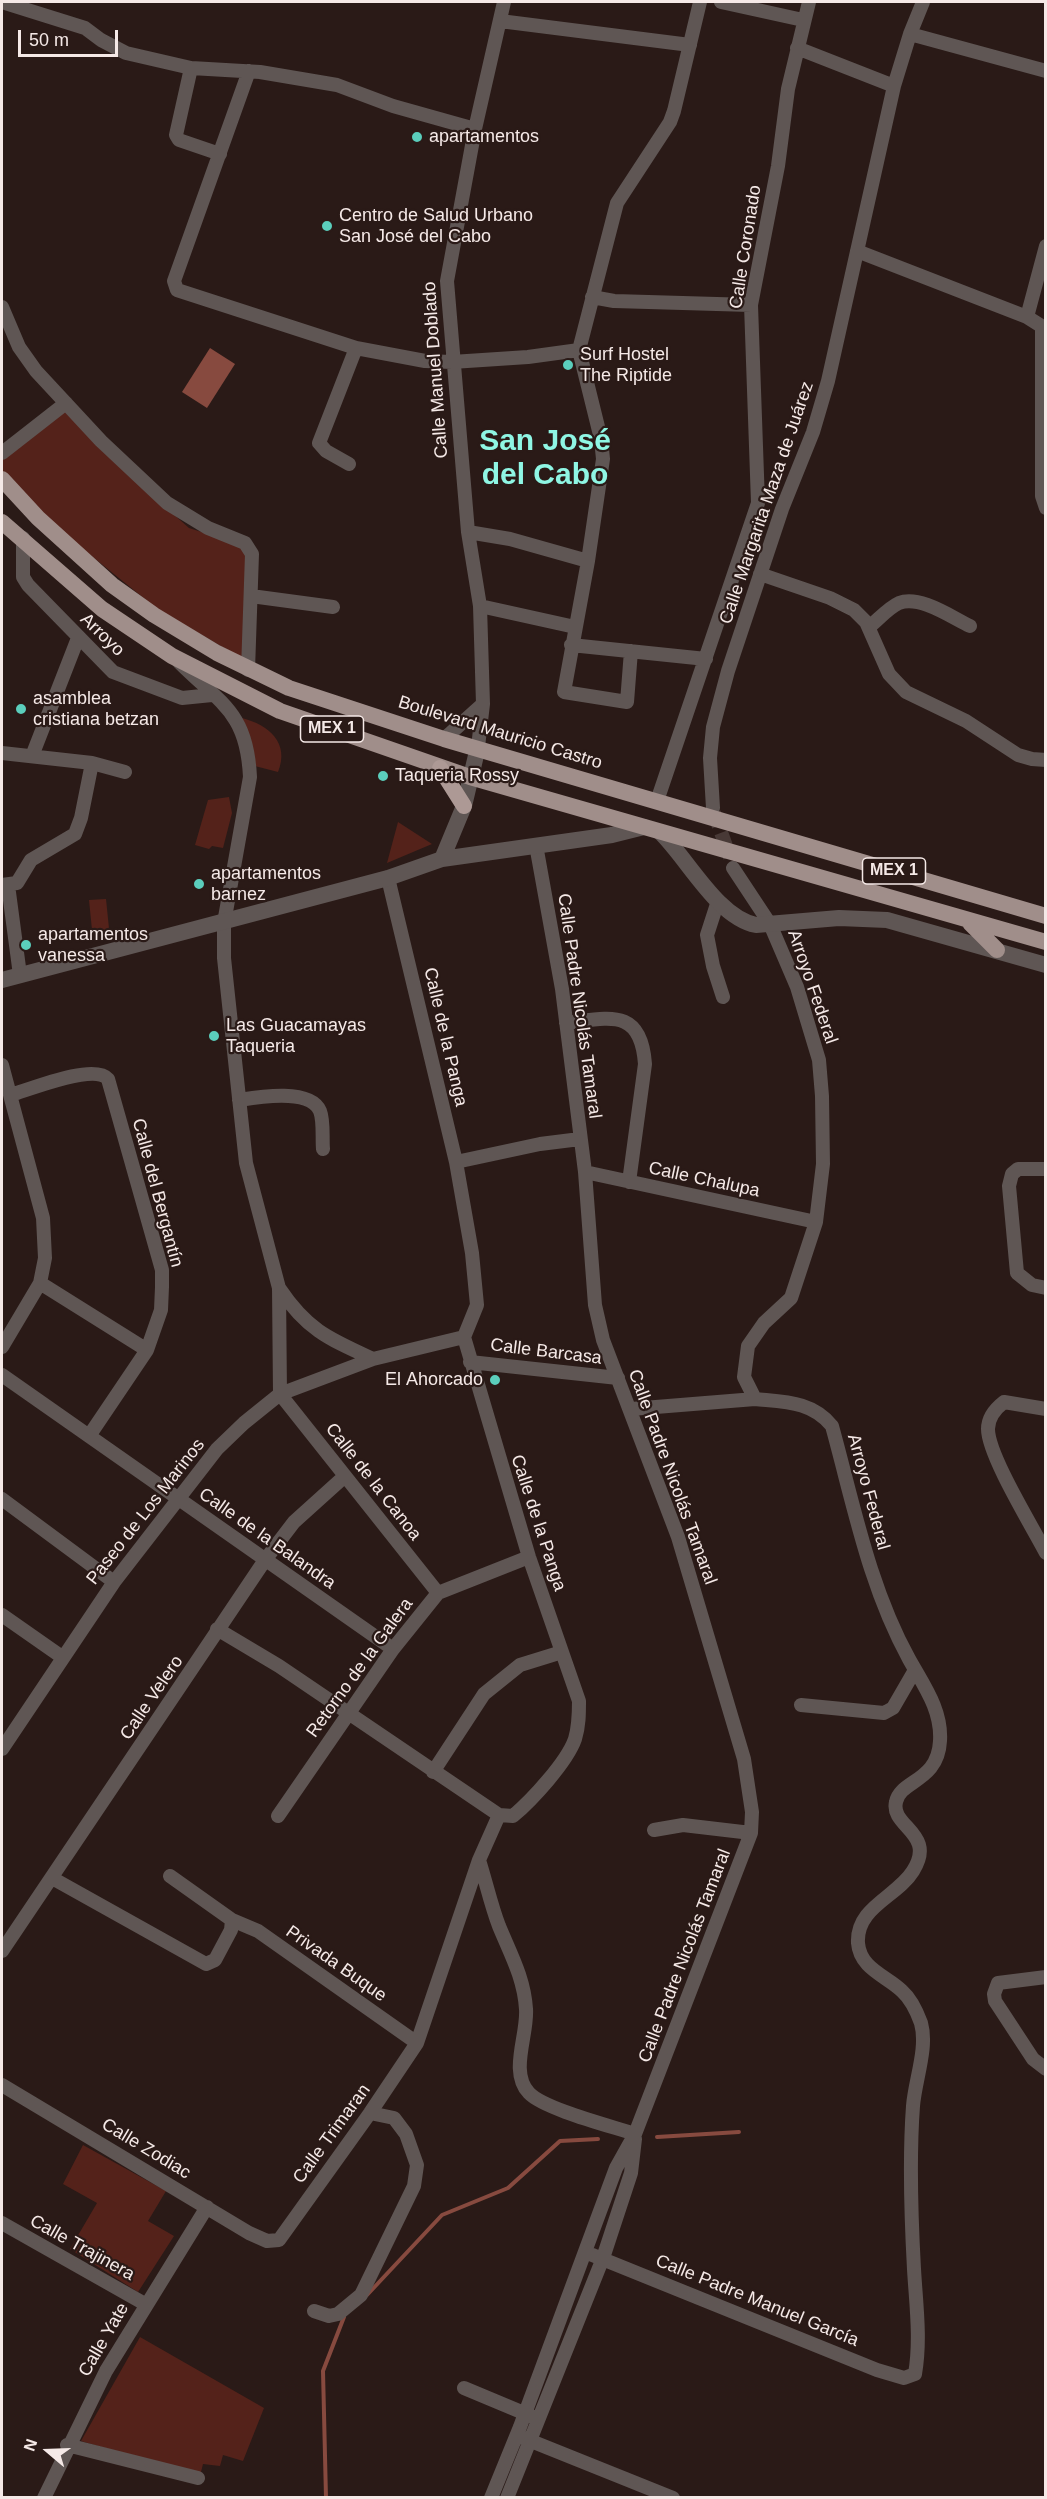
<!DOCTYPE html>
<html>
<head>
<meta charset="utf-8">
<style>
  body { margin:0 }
  #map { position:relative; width:1047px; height:2499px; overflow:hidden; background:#2a1a17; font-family:Helvetica,sans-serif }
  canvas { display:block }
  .frame { position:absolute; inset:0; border:3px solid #f5e9e7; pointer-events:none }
  .north { position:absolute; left:18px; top:2421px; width:60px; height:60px; -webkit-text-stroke:4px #2a1a17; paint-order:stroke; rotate:289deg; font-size:16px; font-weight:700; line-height:24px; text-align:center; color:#f5e9e7 }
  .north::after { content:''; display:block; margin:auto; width:21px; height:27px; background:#f5e9e7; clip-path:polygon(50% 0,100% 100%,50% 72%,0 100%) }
  .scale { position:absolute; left:18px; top:30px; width:100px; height:27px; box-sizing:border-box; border:3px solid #f5e9e7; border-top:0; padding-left:8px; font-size:18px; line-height:21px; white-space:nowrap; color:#f5e9e7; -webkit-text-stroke:4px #2a1a17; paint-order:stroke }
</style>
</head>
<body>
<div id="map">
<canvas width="1047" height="2499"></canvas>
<div class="frame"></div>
<div class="north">N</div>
<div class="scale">50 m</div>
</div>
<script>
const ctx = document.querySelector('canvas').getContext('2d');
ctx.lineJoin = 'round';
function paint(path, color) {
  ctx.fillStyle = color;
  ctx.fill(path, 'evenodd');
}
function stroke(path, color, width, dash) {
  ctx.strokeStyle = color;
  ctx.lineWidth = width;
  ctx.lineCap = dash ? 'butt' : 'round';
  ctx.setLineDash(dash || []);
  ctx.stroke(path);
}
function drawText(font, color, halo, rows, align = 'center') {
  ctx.font = font + ' Helvetica,sans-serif';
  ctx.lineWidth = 4.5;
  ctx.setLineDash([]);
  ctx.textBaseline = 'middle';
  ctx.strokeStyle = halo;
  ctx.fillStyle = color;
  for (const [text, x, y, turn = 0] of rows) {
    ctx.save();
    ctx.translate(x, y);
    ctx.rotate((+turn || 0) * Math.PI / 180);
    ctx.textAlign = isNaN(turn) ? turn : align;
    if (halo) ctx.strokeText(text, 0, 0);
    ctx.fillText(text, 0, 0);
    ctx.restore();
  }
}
const green = new Path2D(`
  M 66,410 L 100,449 L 189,528 L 242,545 L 249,555 L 243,659 L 156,608 L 52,524 L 2,474 L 2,458 Z
  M 242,718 C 269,725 290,743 278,772 L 251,765 Z
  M 229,797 L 232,813 L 223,848 L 212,846 L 209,849 L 195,845 L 208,800 Z
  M 398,822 L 432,844 L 387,863 Z
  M 106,899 L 110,938 L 93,940 L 89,900 Z
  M 83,2145 L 166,2191 L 148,2221 L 174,2236 L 138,2292 L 70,2249 L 97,2203 L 63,2184 Z
  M 140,2337 L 264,2408 L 243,2461 L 223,2455 L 220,2466 L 203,2464 L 200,2476 L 81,2441 Z`);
const water = new Path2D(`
  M 210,348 L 235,364 L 207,408 L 182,392 Z`);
const stream = new Path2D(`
  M 657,2137 L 739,2132
  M 367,2295 L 442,2215 L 508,2188 L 560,2141 L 598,2139
  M 326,2498 L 323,2371 L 344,2317`);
const minorTunnel = new Path2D(`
  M 714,813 L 730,857`);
const minor = new Path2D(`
  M 2,2 L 85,28 L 101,40 L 126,53 L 191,68 L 260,72 L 337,85 L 393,106 L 475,129
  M 721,2 L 803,20
  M 500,21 L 690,45
  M 910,34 L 1046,71
  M 797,48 L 894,86
  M 191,68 L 176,135 L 179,140 L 220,154
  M 249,71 L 174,281 L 177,290 L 356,348 L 425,361 L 452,362 L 528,357 L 579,350
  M 857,251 L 1027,317 L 1046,329
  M 592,297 L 614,301 L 751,305
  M 2,307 L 19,347 L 36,371 L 101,441 L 167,503 L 208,528 L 245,543 L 252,554 L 248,670
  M 1027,317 L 1046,246
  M 1042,328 L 1042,496 L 1046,508
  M 2,453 L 66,403
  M 349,464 L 326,451 L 319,443 L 356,348
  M 468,532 L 510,539 L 588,561
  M 23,538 L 23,577 L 28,585 L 113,672 L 182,698 L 212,695
  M 760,574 L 830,598 L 854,610 L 866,622 L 889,674 L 906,692 L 966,721 L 1018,755 L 1032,759 L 1046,760
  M 251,596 L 333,607
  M 480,606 L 575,627
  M 869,627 C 878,620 888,608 899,603 C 920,595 951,617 970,626
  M 571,645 L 706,659
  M 631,651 L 627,702 L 564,692 L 588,561 L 603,459 L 601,439 L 579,350 L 617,203 L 670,122 L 674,111 L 700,2
  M 179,662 C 221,704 247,712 250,777 L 224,923 L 224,958 L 246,1163 L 279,1288 L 280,1394
  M 444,739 L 483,704
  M 478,747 L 483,704 L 480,606 L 468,532 L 447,281 L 475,129 L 504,2
  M 2,753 L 92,763 L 125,772
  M 32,756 L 78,638
  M 657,801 L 758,503 L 751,305 L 778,166 L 788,89 L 809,2
  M 713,808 L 710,758 L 713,727 L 728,671 L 782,509 L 813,432 L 828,381 L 894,86 L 910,34 L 923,2
  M 2,885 L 17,883 L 31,860 L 75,834 L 81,818 L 92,763
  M 8,885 L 20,975
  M 718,901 L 707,935 L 713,966 L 723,997
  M 566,1023 C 609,1018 641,1007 645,1064 L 629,1182
  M 2,1065 L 43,1218 L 45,1258 L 40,1283 L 2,1347
  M 11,1095 C 31,1089 94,1063 108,1079 L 162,1270 L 162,1287 L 161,1310 L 147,1350 L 89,1436
  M 239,1100 C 258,1097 310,1088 320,1111 C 324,1121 322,1138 323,1149
  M 456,1162 L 540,1144 L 580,1139
  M 1046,1169 L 1018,1169 L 1012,1174 L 1009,1186 L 1017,1273 L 1032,1285 L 1046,1288
  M 585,1172 L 816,1222
  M 40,1283 L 147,1350
  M 279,1288 C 307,1330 329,1339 373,1359
  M 470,1362 L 618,1378
  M 2,1375 L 393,1649
  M 280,1394 L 438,1593
  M 631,1409 L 755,1399
  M 1046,1409 L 1004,1402 C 995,1409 988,1418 988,1429 C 988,1455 1032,1526 1046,1553
  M 2,1499 L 114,1582
  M 2,1615 L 62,1657
  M 217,1629 L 279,1666 L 499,1815 L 513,1816 C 532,1800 567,1762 575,1739 C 579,1726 579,1714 579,1701 L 529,1557 L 464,1337 L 477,1305 L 472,1253 L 456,1162 L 388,878
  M 801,1705 L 884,1713 L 893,1708 L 915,1670
  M 2,1749 L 114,1582 L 217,1449 L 244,1423 L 280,1394 L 373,1359 L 464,1337
  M 433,1772 L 484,1694 L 520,1665 L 562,1652
  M 499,1815 L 479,1860 C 486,1882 491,1905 499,1926 C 511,1955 524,1978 526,2009 C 528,2035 509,2072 529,2093 C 544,2109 611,2126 635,2134
  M 278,1816 L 393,1649 L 438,1593 L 529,1557
  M 654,1830 L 683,1825 L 751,1833
  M 52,1878 L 206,1964 L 215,1960 L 231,1930 L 232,1920 L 170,1876
  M 232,1920 L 258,1931 L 417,2043
  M 2,1951 L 265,1560 L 294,1522 L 345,1476
  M 1046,1977 L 998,1983 L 994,1994 L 995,2001 L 1033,2059 L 1046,2069
  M 2,2085 L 249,2233 L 267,2241 L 279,2240 L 370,2113 L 417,2043 L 479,1860
  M 2,2223 L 145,2304
  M 585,2252 L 877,2370 L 904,2378 L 915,2374 C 921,2339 916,2304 914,2269 C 911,2215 909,2160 913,2106 C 915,2080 928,2048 921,2023 C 917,2012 911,1999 902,1991 C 887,1976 860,1969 858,1943 C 856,1907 897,1897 913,1871 C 937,1833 890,1827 896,1802 C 900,1780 938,1782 940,1741 C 942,1710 924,1686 909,1659 C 869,1586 854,1506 832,1426 C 812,1401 784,1402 755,1399 L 744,1377 L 748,1346 L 764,1323 L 791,1298 L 816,1222 L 823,1164 L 822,1096 L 819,1060 L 797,987 L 770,924 L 733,868
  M 314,2311 L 329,2316 L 338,2314 L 361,2295 L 414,2186 L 417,2165 L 406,2134 L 394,2118 L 370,2113
  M 464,2388 L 531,2416
  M 521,2437 L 673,2498
  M 67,2445 L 198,2478
  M 44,2498 L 106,2371 L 207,2207
  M 491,2498 L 520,2427 L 616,2168 L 635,2134 L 751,1833 L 752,1812 L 744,1759 L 678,1537 L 603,1340 L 595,1305 L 585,1172 L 562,989 L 536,845
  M 507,2498 L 603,2258 L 631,2173 L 635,2139`);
const tertiary = new Path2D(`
  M 660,832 C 688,859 717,917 756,925 L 839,918 L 887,920 L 1046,965
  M 442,859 L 464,806 L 478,747
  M 2,980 L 388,878 L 442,859 L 612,835 L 644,827`);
const primary = new Path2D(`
  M 2,479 L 38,518 L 112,585 L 154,615 L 217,653 L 289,688 L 444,739 L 1046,916
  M 2,522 L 102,609 L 172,656 L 280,711 L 470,777 L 1046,942
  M 970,923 L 997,950`);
const trunk = new Path2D(`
  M 440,768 L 464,806`);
const markers = [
  [417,137,6,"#5bcebc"],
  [327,226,6,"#5bcebc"],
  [568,365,6,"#5bcebc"],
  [21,709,6,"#5bcebc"],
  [383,776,6,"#5bcebc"],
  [199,884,6,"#5bcebc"],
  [26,945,6,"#5bcebc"],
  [214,1036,6,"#5bcebc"],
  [495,1380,6,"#5bcebc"]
];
const shields = [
  [332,729,63],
  [894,871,63]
];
const shieldNames = [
  ["MEX 1",332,729],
  ["MEX 1",894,871]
];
const poiNames = [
  ["apartamentos",429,137],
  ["Centro de Salud Urbano",339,216],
  ["San José del Cabo",339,237],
  ["Surf Hostel",580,355],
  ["The Riptide",580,376],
  ["asamblea",33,699],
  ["cristiana betzan",33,720],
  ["Taqueria Rossy",395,776],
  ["apartamentos",211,874],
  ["barnez",211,895],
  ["apartamentos",38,935],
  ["vanessa",38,956],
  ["Las Guacamayas",226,1026],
  ["Taqueria",226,1047],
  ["El Ahorcado",483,1380,"right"]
];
const streetNames = [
  ["Calle Coronado",746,247,-81],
  ["Calle Manuel Doblado",436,370,-94],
  ["Calle Margarita Maza de Juárez",767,503,-71],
  ["Arroyo",102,635,44],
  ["Boulevard Mauricio Castro",500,733,17],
  ["Arroyo Federal",812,987,71],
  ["Calle Padre Nicolás Tamaral",579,1006,82],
  ["Calle de la Panga",445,1037,77],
  ["Calle Chalupa",704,1180,12],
  ["Calle del Bergantín",157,1193,75],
  ["Calle Barcasa",546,1352,7],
  ["Calle Padre Nicolás Tamaral",672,1477,70],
  ["Calle de la Canoa",373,1482,52],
  ["Arroyo Federal",868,1492,75],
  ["Paseo de Los Marinos",146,1512,-52],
  ["Calle de la Panga",538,1523,72],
  ["Calle de la Balandra",267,1539,35],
  ["Retorno de la Galera",360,1668,-54],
  ["Calle Velero",152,1698,-56],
  ["Calle Padre Nicolás Tamaral",685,1956,-69],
  ["Privada Buque",336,1964,35],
  ["Calle Trimaran",332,2134,-54],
  ["Calle Zodiac",146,2149,31],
  ["Calle Trajinera",82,2248,29],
  ["Calle Padre Manuel García",757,2301,22],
  ["Calle Yate",104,2340,-60]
];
const townNames = [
  ["San José",545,442],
  ["del Cabo",545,476]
];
paint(green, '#54221a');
paint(water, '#874a3f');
stroke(stream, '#874a3f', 4);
stroke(minorTunnel, '#483936', 14, [14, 7]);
stroke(minor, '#5f5654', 14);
stroke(tertiary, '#5f5654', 16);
stroke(primary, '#a08e8a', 16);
stroke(trunk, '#ad9995', 16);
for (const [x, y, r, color] of markers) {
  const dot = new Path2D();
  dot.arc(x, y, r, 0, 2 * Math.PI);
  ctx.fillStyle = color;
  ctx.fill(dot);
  stroke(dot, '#2a1a17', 2);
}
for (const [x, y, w] of shields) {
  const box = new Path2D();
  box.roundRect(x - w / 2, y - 13, w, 26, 4.5);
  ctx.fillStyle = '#2a1a17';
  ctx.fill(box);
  stroke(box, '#f5e9e7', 1.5);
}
drawText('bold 16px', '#f5e9e7', null, shieldNames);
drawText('18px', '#f5e9e7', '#2a1a17', poiNames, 'left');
drawText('18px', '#f5e9e7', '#2a1a17', streetNames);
drawText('bold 30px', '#8ff6e4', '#2a1a17', townNames);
</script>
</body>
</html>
